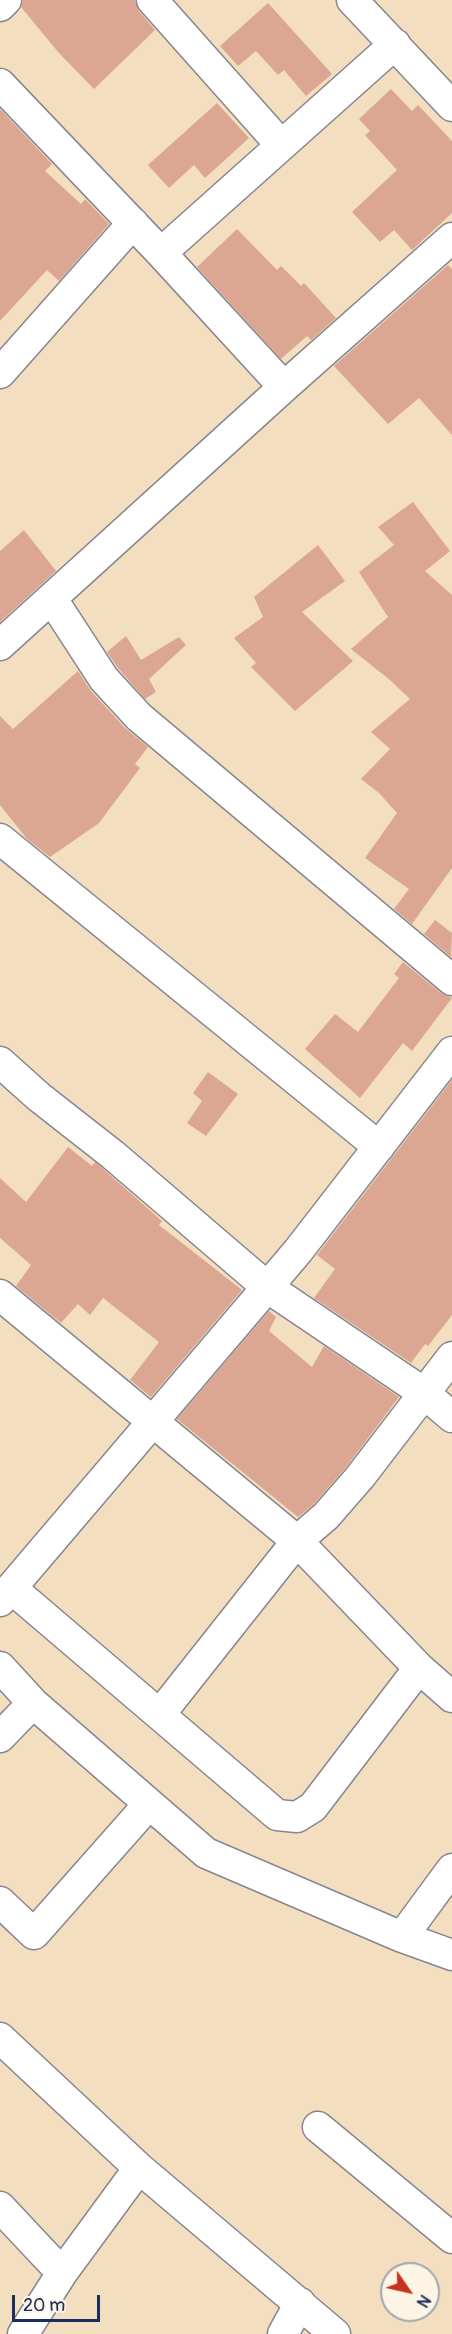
<!DOCTYPE html>
<html>
<head>
<meta charset="utf-8">
<style>
  body { margin:0 }
  #map { position:relative; width:452px; height:2334px; overflow:hidden; background:#f3dec0; font-family:Pangolin,sans-serif }
  canvas { display:block }
  .north { position:absolute; left:380px; top:2262px; width:60px; height:60px; box-sizing:border-box; background:#fcf5e5; border:2px solid #a2a6af; border-radius:50%; rotate:124deg; font-size:16px; font-weight:700; line-height:24px; text-align:center; color:#1b2f5e }
  .north::after { content:''; display:block; margin:auto; width:21px; height:27px; background:#c8321e; clip-path:polygon(50% 0,100% 100%,50% 72%,0 100%) }
  .scale { position:absolute; left:12px; top:2295px; width:88px; height:27px; box-sizing:border-box; border:3px solid #1b2f5e; border-top:0; padding-left:8px; font-size:18px; line-height:21px; white-space:nowrap; color:#1b2f5e; -webkit-text-stroke:4px #fcf5e5; paint-order:stroke }
</style>
</head>
<body>
<div id="map">
<canvas width="452" height="2334"></canvas>
<div class="north">N</div>
<div class="scale">20 m</div>
</div>
<script>
const ctx = document.querySelector('canvas').getContext('2d');
ctx.lineJoin = 'round';
function paint(path, color) {
  ctx.fillStyle = color;
  ctx.fill(path, 'evenodd');
}
function stroke(path, color, width, dash) {
  ctx.strokeStyle = color;
  ctx.lineWidth = width;
  ctx.lineCap = dash ? 'butt' : 'round';
  ctx.setLineDash(dash || []);
  ctx.stroke(path);
}
const building = new Path2D(`
  M 23,0 L 135,0 L 139,11 L 155,30 L 94,89 L 59,53 L 21,7 Z
  M 268,3 L 332,74 L 306,96 L 284,70 L 278,75 L 256,51 L 238,66 L 220,46 Z
  M 391,89 L 412,111 L 418,105 L 452,141 L 452,213 L 412,250 L 394,230 L 380,242 L 352,212 L 397,170 L 365,135 L 370,131 L 359,119 Z
  M 217,103 L 249,138 L 205,178 L 194,165 L 169,188 L 148,165 Z
  M 0,109 L 52,164 L 45,171 L 81,204 L 85,199 L 109,224 L 59,281 L 47,270 L 0,321 Z
  M 237,229 L 277,270 L 281,266 L 301,286 L 304,283 L 336,318 L 311,340 L 307,336 L 281,359 L 197,267 Z
  M 448,265 L 452,269 L 452,435 L 419,398 L 388,424 L 334,366 Z
  M 413,502 L 450,551 L 425,571 L 452,595 L 452,868 L 412,924 L 394,909 L 409,889 L 365,858 L 397,813 L 379,793 L 361,779 L 390,749 L 371,732 L 410,699 L 390,680 L 351,649 L 388,617 L 359,572 L 394,545 L 378,527 Z
  M 24,530 L 56,571 L 0,622 L 0,551 Z
  M 318,545 L 345,581 L 302,612 L 353,661 L 295,711 L 251,667 L 256,663 L 234,638 L 263,617 L 254,597 Z
  M 126,636 L 141,660 L 179,637 L 186,645 L 149,679 L 156,692 L 145,699 L 118,668 L 107,652 Z
  M 78,671 L 91,691 L 126,729 L 148,747 L 135,764 L 140,768 L 99,823 L 50,857 L 27,839 L 0,805 L 0,716 L 13,729 Z
  M 435,920 L 452,933 L 451,957 L 424,934 Z
  M 403,962 L 441,993 L 452,998 L 412,1051 L 403,1043 L 360,1098 L 305,1049 L 335,1014 L 358,1032 L 399,978 L 394,974 Z
  M 208,1072 L 238,1094 L 206,1136 L 187,1123 L 202,1101 L 193,1093 Z
  M 452,1080 L 452,1315 L 428,1346 L 425,1344 L 411,1363 L 314,1298 L 335,1269 L 317,1255 Z
  M 68,1147 L 92,1166 L 95,1162 L 102,1168 L 162,1221 L 159,1225 L 242,1290 L 151,1397 L 130,1380 L 159,1342 L 103,1298 L 90,1315 L 78,1304 L 61,1323 L 16,1286 L 31,1265 L 0,1238 L 0,1178 L 26,1202 Z
  M 269,1311 L 276,1317 L 269,1331 L 312,1367 L 324,1346 L 399,1397 L 347,1466 L 314,1504 L 298,1517 L 177,1419 Z`);
const minor = new Path2D(`
  M 152,0 L 281,145
  M 352,0 L 452,106
  M 0,6 L 6,0
  M 0,84 L 161,253 L 284,387
  M 161,253 L 395,44
  M 0,373 L 133,223
  M 52,599 L 104,679 L 139,717 L 452,980
  M 0,645 L 284,387 L 452,238
  M 0,839 L 379,1147
  M 0,1062 L 39,1097 L 113,1155 L 267,1287 L 424,1393 L 452,1417
  M 0,1295 L 297,1541 L 419,1668 L 452,1697
  M 11,1588 L 277,1815 L 297,1817 L 313,1807 L 419,1668
  M 0,1601 L 298,1251 L 452,1052
  M 0,1667 L 33,1703 L 206,1853 L 402,1937 L 452,1955
  M 160,1714 L 297,1541 L 326,1516 L 360,1477 L 452,1357
  M 0,1737 L 33,1703
  M 0,1902 L 34,1934 L 149,1804
  M 402,1937 L 452,1869
  M 0,2038 L 139,2168 L 335,2334
  M 318,2127 L 452,2238
  M 0,2207 L 62,2273
  M 23,2334 L 62,2273 L 139,2168
  M 283,2334 L 300,2303`);
paint(building, '#dba692');
stroke(minor, '#87868f', 33);
stroke(minor, '#fff', 30);
</script>
</body>
</html>
